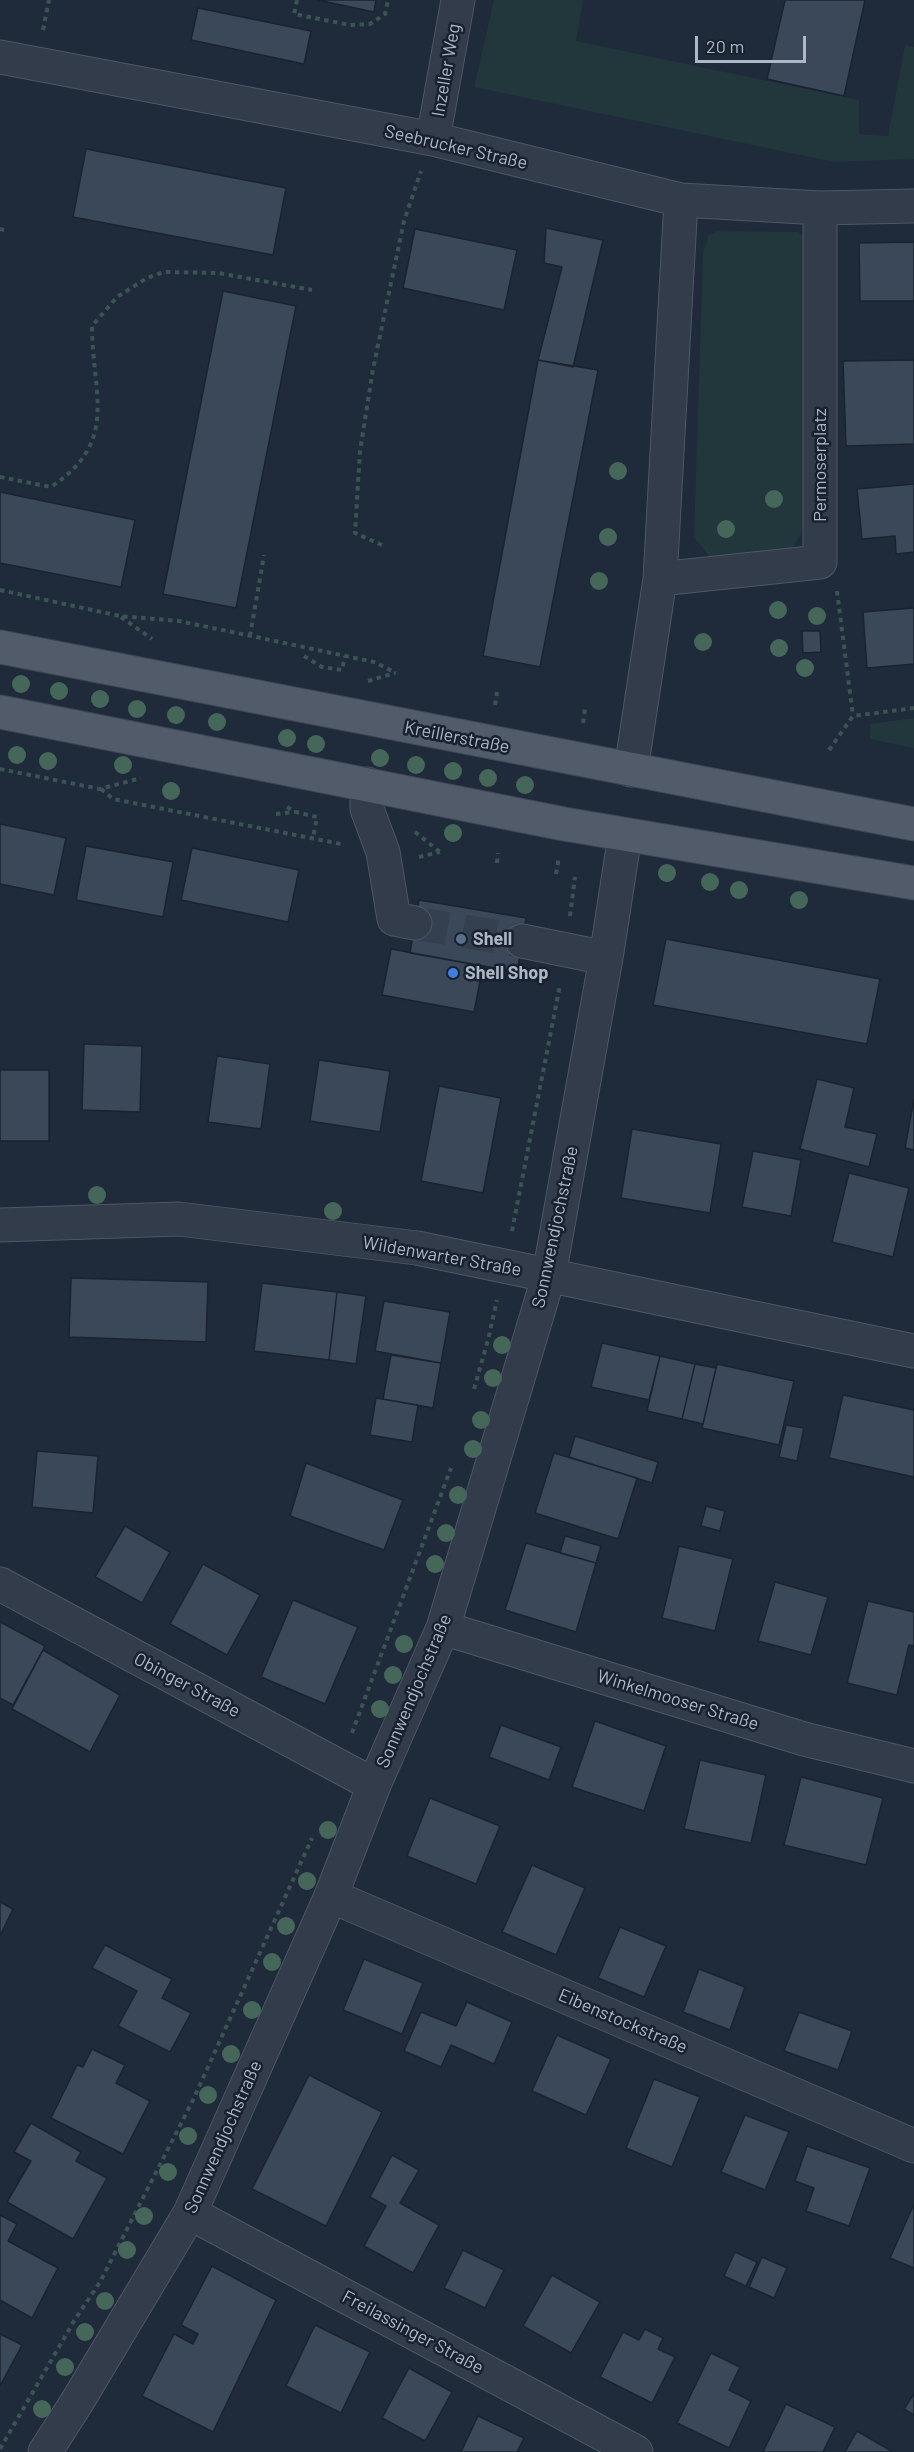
<!DOCTYPE html>
<html>
<head>
<meta charset="utf-8">
<style>
  body { margin:0 }
  #map { position:relative; width:914px; height:2452px; overflow:hidden; background:#1f2a3a; font-family:Barlow,sans-serif }
  canvas { display:block }
  .scale { position:absolute; left:695px; top:36px; width:111px; height:27px; box-sizing:border-box; border:3px solid #aeb7c7; border-top:0; padding-left:8px; font-size:18px; line-height:21px; white-space:nowrap; color:#aeb7c7; -webkit-text-stroke:4px #19212f; paint-order:stroke }
</style>
</head>
<body>
<div id="map">
<canvas width="914" height="2452"></canvas>
<div class="scale">20 m</div>
</div>
<script>
const ctx = document.querySelector('canvas').getContext('2d');
ctx.lineJoin = 'round';
function paint(path, color) {
  ctx.fillStyle = color;
  ctx.fill(path, 'evenodd');
}
function stroke(path, color, width, dash) {
  ctx.strokeStyle = color;
  ctx.lineWidth = width;
  ctx.lineCap = dash ? 'butt' : 'round';
  ctx.setLineDash(dash || []);
  ctx.stroke(path);
}
function drawText(font, color, halo, rows, align = 'center') {
  ctx.font = font + ' Barlow,sans-serif';
  ctx.lineWidth = 5;
  ctx.setLineDash([]);
  ctx.textBaseline = 'middle';
  ctx.strokeStyle = halo;
  ctx.fillStyle = color;
  for (const [text, x, y, turn = 0] of rows) {
    ctx.save();
    ctx.translate(x, y);
    ctx.rotate((+turn || 0) * Math.PI / 180);
    ctx.textAlign = isNaN(turn) ? turn : align;
    if (halo) ctx.strokeText(text, 0, 0);
    ctx.fillText(text, 0, 0);
    ctx.restore();
  }
}
const green = new Path2D(`
  M 494,0 L 583,0 L 576,41 L 859,100 L 859,134 L 888,136 L 905,45 L 914,47 L 914,159 L 834,162 L 474,87 Z
  M 718,231 L 798,232 L 809,242 L 803,474 L 805,526 L 789,555 L 713,561 L 694,537 L 703,253 L 708,236 Z
  M 914,718 L 914,748 L 870,739 L 870,724 Z`);
const building = new Path2D(`
  M 318,0 L 376,0 L 374,12 Z
  M 785,0 L 865,0 L 844,96 L 767,79 Z
  M 198,8 L 311,31 L 304,64 L 191,40 Z
  M 86,149 L 286,188 L 273,255 L 73,217 Z
  M 546,228 L 603,240 L 573,367 L 538,360 L 562,267 L 544,263 Z
  M 415,229 L 517,250 L 504,310 L 403,288 Z
  M 914,242 L 914,301 L 860,301 L 859,243 Z
  M 223,291 L 296,306 L 236,608 L 163,594 Z
  M 538,360 L 598,370 L 540,667 L 483,656 Z
  M 914,360 L 914,444 L 846,446 L 843,361 Z
  M 914,484 L 914,552 L 896,554 L 895,536 L 862,539 L 857,489 Z
  M 0,492 L 135,520 L 121,587 L 0,563 Z
  M 914,608 L 914,664 L 867,668 L 863,612 Z
  M 802,631 L 820,631 L 821,652 L 803,653 Z
  M 0,824 L 66,838 L 54,895 L 0,884 Z
  M 86,846 L 173,862 L 163,917 L 76,900 Z
  M 192,848 L 299,870 L 288,922 L 181,900 Z
  M 419,900 L 526,918 L 517,972 L 410,953 Z
  M 666,939 L 880,979 L 867,1044 L 653,1005 Z
  M 391,949 L 483,966 L 474,1012 L 382,995 Z
  M 84,1044 L 142,1046 L 140,1112 L 82,1110 Z
  M 217,1056 L 270,1064 L 261,1129 L 208,1122 Z
  M 319,1060 L 390,1071 L 380,1132 L 310,1121 Z
  M 0,1070 L 49,1070 L 49,1141 L 0,1141 Z
  M 817,1079 L 854,1088 L 845,1127 L 877,1134 L 869,1167 L 800,1149 Z
  M 439,1086 L 501,1098 L 483,1193 L 421,1181 Z
  M 914,1099 L 914,1150 L 905,1148 Z
  M 632,1129 L 721,1144 L 710,1213 L 621,1198 Z
  M 753,1151 L 801,1160 L 791,1216 L 742,1207 Z
  M 849,1173 L 909,1188 L 893,1257 L 832,1242 Z
  M 71,1278 L 208,1282 L 206,1342 L 69,1337 Z
  M 262,1283 L 337,1292 L 329,1360 L 254,1351 Z
  M 337,1292 L 366,1296 L 356,1364 L 329,1360 Z
  M 384,1301 L 450,1312 L 441,1363 L 375,1351 Z
  M 602,1343 L 660,1356 L 649,1400 L 591,1387 Z
  M 391,1355 L 441,1363 L 433,1408 L 383,1399 Z
  M 660,1356 L 695,1364 L 682,1419 L 647,1411 Z
  M 695,1364 L 716,1368 L 703,1424 L 682,1419 Z
  M 717,1364 L 794,1381 L 779,1445 L 702,1428 Z
  M 843,1395 L 914,1410 L 914,1477 L 829,1458 Z
  M 376,1398 L 418,1405 L 412,1442 L 370,1435 Z
  M 786,1425 L 804,1428 L 797,1461 L 779,1457 Z
  M 575,1436 L 658,1462 L 652,1483 L 569,1457 Z
  M 37,1451 L 98,1456 L 93,1513 L 32,1507 Z
  M 554,1453 L 637,1478 L 618,1539 L 535,1513 Z
  M 306,1463 L 403,1500 L 384,1550 L 290,1516 Z
  M 706,1506 L 725,1511 L 720,1531 L 701,1526 Z
  M 125,1526 L 170,1552 L 142,1603 L 95,1577 Z
  M 565,1536 L 601,1546 L 596,1563 L 560,1553 Z
  M 526,1543 L 596,1563 L 576,1632 L 505,1610 Z
  M 679,1546 L 733,1559 L 715,1631 L 662,1618 Z
  M 203,1564 L 260,1595 L 227,1655 L 170,1624 Z
  M 775,1582 L 828,1597 L 811,1655 L 758,1641 Z
  M 293,1600 L 358,1627 L 325,1704 L 261,1677 Z
  M 868,1601 L 914,1612 L 914,1646 L 909,1645 L 897,1695 L 847,1683 Z
  M 0,1622 L 45,1646 L 13,1705 L 0,1698 Z
  M 43,1650 L 120,1695 L 90,1752 L 12,1709 Z
  M 595,1721 L 666,1746 L 644,1811 L 572,1787 Z
  M 501,1725 L 561,1747 L 549,1780 L 489,1757 Z
  M 700,1760 L 766,1775 L 751,1843 L 684,1829 Z
  M 801,1777 L 883,1798 L 866,1865 L 784,1845 Z
  M 430,1798 L 500,1826 L 476,1884 L 407,1856 Z
  M 532,1865 L 585,1888 L 556,1955 L 502,1932 Z
  M 0,1902 L 13,1909 L 0,1936 Z
  M 620,1927 L 666,1946 L 644,1997 L 598,1978 Z
  M 105,1945 L 172,1979 L 162,1998 L 191,2013 L 170,2052 L 118,2026 L 137,1991 L 92,1968 Z
  M 364,1959 L 423,1983 L 402,2034 L 343,2010 Z
  M 699,1969 L 745,1987 L 730,2030 L 683,2012 Z
  M 467,2002 L 512,2022 L 494,2064 L 451,2045 L 441,2067 L 404,2051 L 421,2012 L 456,2026 Z
  M 799,2012 L 852,2031 L 838,2070 L 784,2051 Z
  M 557,2035 L 611,2059 L 586,2115 L 532,2091 Z
  M 92,2049 L 125,2065 L 116,2083 L 150,2101 L 123,2154 L 51,2118 L 77,2065 L 83,2067 Z
  M 309,2075 L 382,2112 L 326,2226 L 252,2189 Z
  M 654,2079 L 700,2097 L 672,2167 L 626,2148 Z
  M 745,2115 L 789,2132 L 765,2190 L 721,2172 Z
  M 31,2123 L 81,2152 L 76,2161 L 107,2178 L 73,2239 L 7,2202 L 31,2161 L 14,2152 Z
  M 807,2146 L 870,2168 L 849,2226 L 806,2211 L 814,2188 L 795,2181 Z
  M 392,2155 L 419,2170 L 400,2203 L 439,2225 L 413,2273 L 364,2246 L 386,2206 L 370,2197 Z
  M 914,2204 L 914,2268 L 890,2258 Z
  M 0,2215 L 17,2224 L 8,2241 L 58,2268 L 32,2318 L 0,2300 Z
  M 463,2250 L 504,2270 L 485,2308 L 444,2288 Z
  M 735,2252 L 757,2262 L 746,2286 L 724,2276 Z
  M 762,2257 L 787,2268 L 774,2298 L 749,2287 Z
  M 212,2266 L 276,2300 L 213,2432 L 142,2396 L 174,2334 L 193,2344 L 198,2334 L 181,2325 Z
  M 552,2275 L 600,2302 L 571,2353 L 523,2326 Z
  M 315,2325 L 370,2352 L 341,2413 L 286,2386 Z
  M 645,2329 L 663,2338 L 658,2349 L 675,2357 L 652,2403 L 600,2377 L 623,2332 L 639,2340 Z
  M 0,2334 L 22,2345 L 0,2386 Z
  M 711,2353 L 740,2367 L 729,2390 L 751,2401 L 729,2448 L 677,2423 Z
  M 409,2368 L 452,2392 L 425,2441 L 382,2418 Z
  M 914,2394 L 914,2415 L 904,2409 Z
  M 786,2404 L 835,2427 L 823,2452 L 763,2452 Z
  M 478,2416 L 524,2438 L 517,2452 L 461,2452 Z
  M 857,2431 L 893,2452 L 845,2452 Z`);
const minorTunnel = new Path2D(`
  M 415,923 L 522,941`);
const path = new Path2D(`
  M 297,0 L 294,14 L 350,25 L 370,24 L 385,14 L 388,0
  M 43,30 L 49,0
  M 0,229 L 4,230
  M 0,477 L 51,487 C 120,441 92,394 92,326 L 117,297 L 147,278 L 164,272 L 218,273 L 312,290
  M 382,545 L 355,533 L 360,451 L 373,369 L 404,221 L 421,171
  M 0,590 L 120,616 L 179,621 L 256,637 L 374,662 L 396,673
  M 837,591 L 853,716
  M 121,617 L 152,639
  M 250,636 L 264,555
  M 304,656 L 322,667 L 342,670 L 345,656
  M 368,681 L 395,673
  M 495,705 L 497,692
  M 583,723 L 585,709
  M 829,750 L 853,716 L 914,708
  M 0,769 L 100,789 L 141,778
  M 101,789 L 113,799 L 341,844
  M 287,807 L 296,812 L 317,817 L 313,838
  M 276,814 L 295,812
  M 415,832 L 440,852
  M 419,857 L 440,852
  M 497,863 L 498,853
  M 556,874 L 559,857
  M 570,916 L 575,877
  M 512,1231 L 560,985
  M 474,1389 L 488,1340 L 497,1300
  M 352,1733 L 451,1468
  M 0,2449 L 74,2321 L 100,2282 L 193,2100 L 312,1838`);
const minor = new Path2D(`
  M 0,57 L 433,139 L 681,200 L 820,208 L 914,206
  M 433,139 L 458,0
  M 660,579 L 820,562 L 820,208
  M 631,770 L 660,579 L 681,200
  M 367,784 L 367,809 L 383,852 L 394,919 L 415,923
  M 522,941 L 606,958
  M 0,1225 L 179,1219 L 417,1248 L 914,1351
  M 0,1584 L 374,1785
  M 443,1628 L 804,1739 L 914,1766
  M 331,1896 L 914,2146
  M 190,2213 L 636,2452
  M 45,2452 L 77,2402 L 190,2213 L 331,1896 L 374,1785 L 443,1628 L 549,1275 L 606,958 L 625,835`);
const major = new Path2D(`
  M 0,647 L 914,824
  M 0,712 L 564,824 L 914,883`);
const trees = [
  [618,471],
  [774,499],
  [726,529],
  [608,537],
  [599,581],
  [778,610],
  [817,616],
  [703,642],
  [779,648],
  [805,668],
  [21,684],
  [59,691],
  [100,699],
  [137,709],
  [176,715],
  [217,722],
  [287,738],
  [316,744],
  [17,755],
  [380,758],
  [48,761],
  [123,765],
  [416,765],
  [453,771],
  [488,778],
  [525,785],
  [171,791],
  [453,833],
  [667,873],
  [710,882],
  [739,890],
  [799,900],
  [97,1195],
  [333,1211],
  [502,1345],
  [493,1378],
  [481,1420],
  [473,1449],
  [458,1495],
  [446,1533],
  [435,1564],
  [404,1644],
  [393,1675],
  [380,1709],
  [328,1830],
  [307,1881],
  [286,1926],
  [272,1962],
  [252,2010],
  [231,2054],
  [208,2095],
  [188,2136],
  [168,2172],
  [144,2216],
  [127,2250],
  [105,2301],
  [85,2332],
  [65,2367],
  [42,2409]
];
const markers = [
  [461,939,6,"#5c6f8a"],
  [453,973,6,"#3f7fe0"]
];
const streetNames = [
  ["Inzeller Weg",446,70,-80],
  ["Seebrucker Straße",456,147,13],
  ["Permoserplatz",820,465,-90],
  ["Kreillerstraße",457,737,11],
  ["Sonnwendjochstraße",555,1227,-78],
  ["Wildenwarter Straße",442,1256,10],
  ["Obinger Straße",187,1685,28],
  ["Sonnwendjochstraße",414,1691,-67],
  ["Winkelmooser Straße",678,1700,17],
  ["Eibenstockstraße",623,2021,23],
  ["Sonnwendjochstraße",223,2137,-66],
  ["Freilassinger Straße",413,2332,28]
];
const poiNames = [
  ["Shell",473,939],
  ["Shell Shop",465,973]
];
paint(green, '#21373b');
paint(building, '#3b485a');
stroke(building, '#1b2331', 1.5);
stroke(minorTunnel, '#343f4f', 33, [33, 16]);
stroke(minor, '#4e5765', 35);
stroke(major, '#3d4554', 35);
stroke(path, '#3c5355', 4, [4.5, 4.5]);
stroke(minor, '#333c4a', 33);
stroke(major, '#515b6a', 33);
ctx.fillStyle = '#456759';
for (const [x, y] of trees) {
  ctx.beginPath();
  ctx.arc(x, y, 9, 0, 2 * Math.PI);
  ctx.fill();
}
for (const [x, y, r, color] of markers) {
  const dot = new Path2D();
  dot.arc(x, y, r, 0, 2 * Math.PI);
  ctx.fillStyle = color;
  ctx.fill(dot);
  stroke(dot, '#19212f', 2);
}
drawText('18px', '#aeb7c7', '#19212f', streetNames);
drawText('bold 18px', '#aeb7c7', '#19212f', poiNames, 'left');
</script>
</body>
</html>
